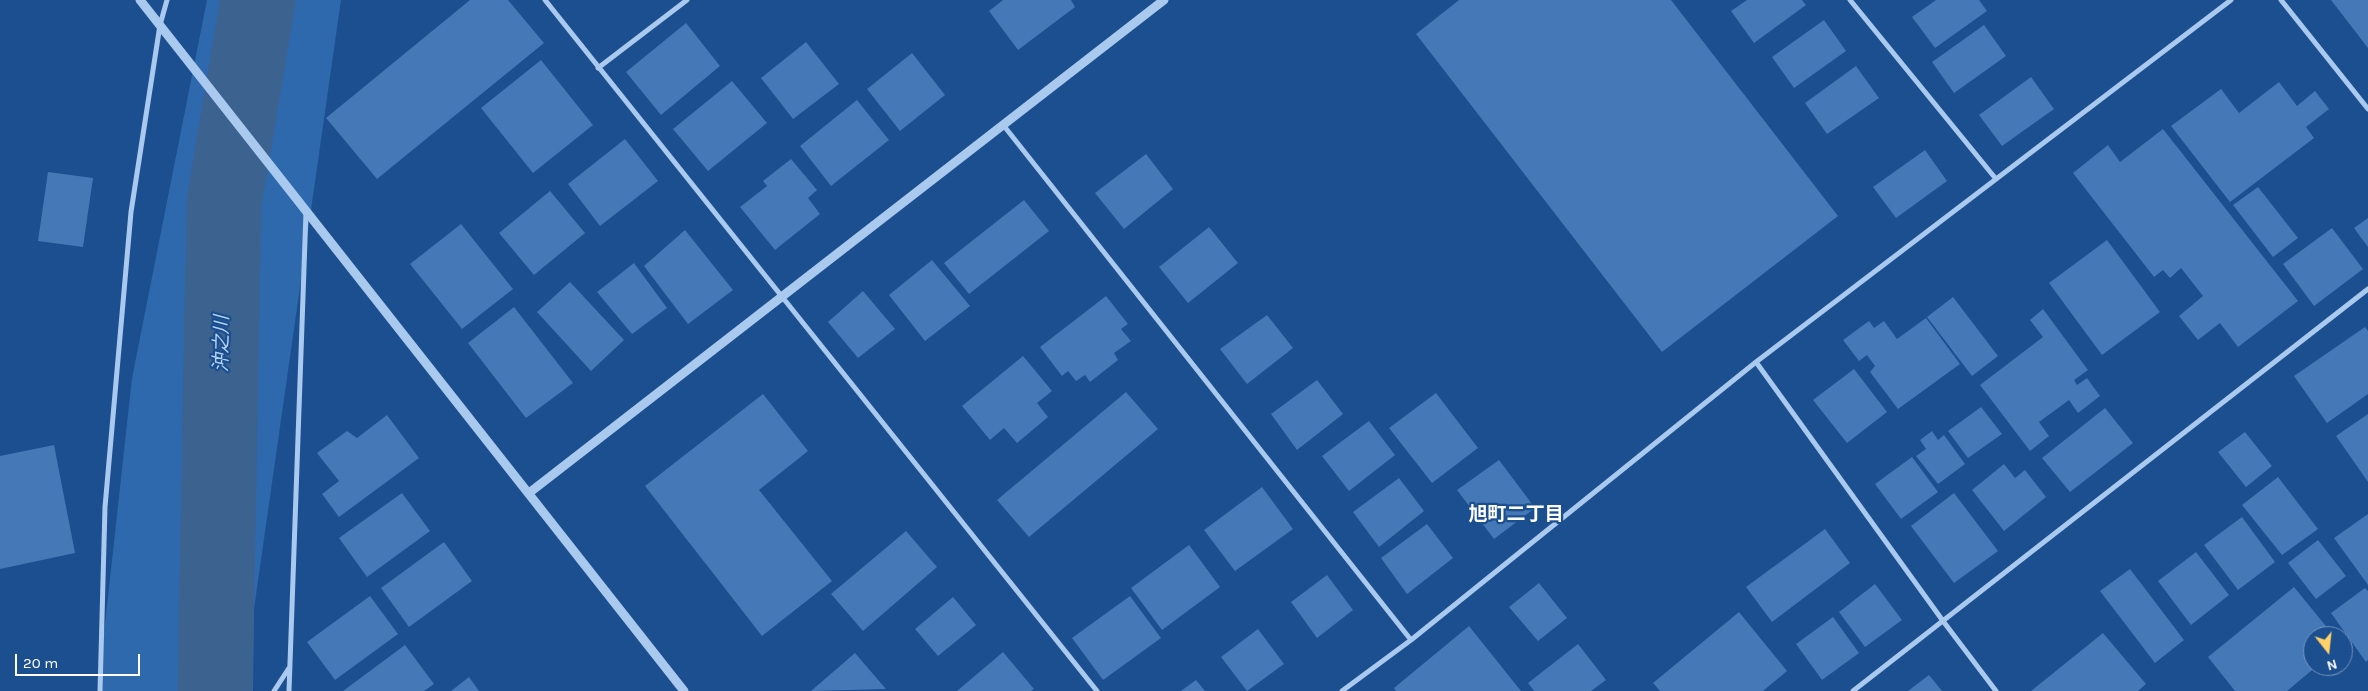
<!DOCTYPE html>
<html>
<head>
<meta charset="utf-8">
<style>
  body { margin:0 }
  #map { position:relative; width:2368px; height:691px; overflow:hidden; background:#1b4f8f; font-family:Karla,sans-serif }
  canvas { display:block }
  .north { position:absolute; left:2303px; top:626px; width:50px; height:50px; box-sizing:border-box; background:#1b4f8f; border:1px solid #7695bc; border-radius:50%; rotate:164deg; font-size:14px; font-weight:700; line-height:20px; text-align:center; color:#fff }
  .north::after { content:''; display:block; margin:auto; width:18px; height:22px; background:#ffd166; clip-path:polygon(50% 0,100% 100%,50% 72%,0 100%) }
  .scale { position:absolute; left:15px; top:654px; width:125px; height:22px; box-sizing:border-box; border:2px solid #fff; border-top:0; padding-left:6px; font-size:15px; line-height:18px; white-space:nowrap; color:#fff; -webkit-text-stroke:4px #1b4f8f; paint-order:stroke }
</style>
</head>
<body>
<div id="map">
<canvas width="2368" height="691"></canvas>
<div class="north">N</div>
<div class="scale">20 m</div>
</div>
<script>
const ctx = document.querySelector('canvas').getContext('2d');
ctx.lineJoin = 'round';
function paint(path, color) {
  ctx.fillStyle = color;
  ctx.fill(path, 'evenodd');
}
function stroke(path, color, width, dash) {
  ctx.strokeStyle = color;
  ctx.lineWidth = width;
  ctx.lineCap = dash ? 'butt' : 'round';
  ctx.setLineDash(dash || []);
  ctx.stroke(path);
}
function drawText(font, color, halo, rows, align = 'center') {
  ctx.font = font + ' Karla,"Noto Sans JP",sans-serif';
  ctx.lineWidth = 4.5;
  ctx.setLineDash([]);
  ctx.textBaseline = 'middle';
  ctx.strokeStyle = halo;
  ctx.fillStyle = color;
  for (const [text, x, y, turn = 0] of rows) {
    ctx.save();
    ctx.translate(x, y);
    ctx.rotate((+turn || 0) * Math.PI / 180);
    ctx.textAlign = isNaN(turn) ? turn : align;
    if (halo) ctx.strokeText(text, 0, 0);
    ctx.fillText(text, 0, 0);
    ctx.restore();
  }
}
const green = new Path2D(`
  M 207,0 L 341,0 L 254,609 L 253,691 L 101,691 L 100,670 L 132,378 Z`);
const river = new Path2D(`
  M 215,691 L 224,203 L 258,0`);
const building = new Path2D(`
  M 470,0 L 508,0 L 544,43 L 377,179 L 326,118 Z
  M 1003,0 L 1071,0 L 1075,7 L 1018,50 L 989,11 Z
  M 1459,0 L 1671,0 L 1838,216 L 1662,352 L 1416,34 Z
  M 1747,0 L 1802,0 L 1806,5 L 1754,43 L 1731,11 Z
  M 1936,0 L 1979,0 L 1987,11 L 1935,48 L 1912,17 Z
  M 2331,0 L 2368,0 L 2368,48 Z
  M 1824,20 L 1846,51 L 1794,88 L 1772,57 Z
  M 686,23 L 720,66 L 661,115 L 626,72 Z
  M 1984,25 L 2006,56 L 1954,93 L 1932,62 Z
  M 806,42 L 839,84 L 793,119 L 761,78 Z
  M 912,53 L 945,95 L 900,131 L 867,89 Z
  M 541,60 L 593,125 L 533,173 L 481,108 Z
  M 1856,66 L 1879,98 L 1827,134 L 1805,103 Z
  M 2031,77 L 2054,109 L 2002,146 L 1979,115 Z
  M 732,81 L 767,123 L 708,171 L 673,129 Z
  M 2279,82 L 2297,106 L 2315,91 L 2329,109 L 2306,127 L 2314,138 L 2230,202 L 2171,126 L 2221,89 L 2239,113 Z
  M 857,100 L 889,140 L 831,186 L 800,146 Z
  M 2163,129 L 2298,301 L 2238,347 L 2220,323 L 2198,340 L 2179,316 L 2203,296 L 2181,268 L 2170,278 L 2163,270 L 2154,277 L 2073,173 L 2108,145 L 2120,162 Z
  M 625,139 L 658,181 L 600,226 L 568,184 Z
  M 1925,150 L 1947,181 L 1896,218 L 1873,187 Z
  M 1146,154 L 1173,189 L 1124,229 L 1095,193 Z
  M 791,159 L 817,190 L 808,198 L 820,214 L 775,250 L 740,207 L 767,186 L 763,181 Z
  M 48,172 L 93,178 L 83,247 L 38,241 Z
  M 2258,187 L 2298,238 L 2273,257 L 2233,205 Z
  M 550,191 L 585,233 L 534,275 L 499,233 Z
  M 1024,200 L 1049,231 L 969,294 L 944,263 Z
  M 2368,218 L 2368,247 L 2354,228 Z
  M 461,224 L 513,289 L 462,329 L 410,264 Z
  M 1209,227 L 1238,263 L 1188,303 L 1159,267 Z
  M 2332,228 L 2363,269 L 2314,306 L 2283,264 Z
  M 685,230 L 733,290 L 688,324 L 644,266 Z
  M 2107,240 L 2160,312 L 2102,355 L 2049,283 Z
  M 932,260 L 970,306 L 925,341 L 889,295 Z
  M 634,263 L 667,308 L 632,334 L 597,292 Z
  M 570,282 L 624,340 L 591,371 L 537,312 Z
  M 863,291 L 895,329 L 858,358 L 828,322 Z
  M 1106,296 L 1128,324 L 1121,329 L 1131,341 L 1114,353 L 1118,360 L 1090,382 L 1085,375 L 1076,381 L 1068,371 L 1062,376 L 1040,347 Z
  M 1953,297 L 1998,356 L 1972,376 L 1927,317 Z
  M 514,307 L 573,383 L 526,418 L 468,343 Z
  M 2043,309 L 2088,370 L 2074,380 L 2077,385 L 2087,378 L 2100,396 L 2078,413 L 2069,400 L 2039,422 L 2049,436 L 2030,451 L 1980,385 L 2043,337 L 2030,320 Z
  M 1267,315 L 1293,348 L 1247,384 L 1220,349 Z
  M 1926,318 L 1960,364 L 1898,409 L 1870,372 L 1875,366 L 1867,355 L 1859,361 L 1843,340 L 1869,321 L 1874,328 L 1884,321 L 1897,339 Z
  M 2365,327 L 2368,331 L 2368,394 L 2327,423 L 2294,376 Z
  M 1023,356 L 1052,391 L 1037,403 L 1048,417 L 1017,443 L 1004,428 L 990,440 L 962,406 Z
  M 1854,369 L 1887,412 L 1847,443 L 1813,400 Z
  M 1317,380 L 1343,414 L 1297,450 L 1271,414 Z
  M 1126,392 L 1158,429 L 1029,537 L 997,500 Z
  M 1436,393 L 1478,448 L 1432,483 L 1389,428 Z
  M 763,394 L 808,451 L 759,490 L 832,581 L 762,636 L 645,486 Z
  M 1981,407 L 2002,434 L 1968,458 L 1948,431 Z
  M 2105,408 L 2133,443 L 2070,492 L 2042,458 Z
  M 2368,414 L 2368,482 L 2336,436 Z
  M 387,415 L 419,458 L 339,517 L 322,494 L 339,481 L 317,453 L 347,431 L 357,438 Z
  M 1369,421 L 1395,455 L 1349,491 L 1322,456 Z
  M 1932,431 L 1938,440 L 1944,435 L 1965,464 L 1938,484 L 1916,456 L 1926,449 L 1920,440 Z
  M 2245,432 L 2272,466 L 2246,487 L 2218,452 Z
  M 54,445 L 75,553 L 0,569 L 0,456 Z
  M 1912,457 L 1938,492 L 1901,519 L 1875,484 Z
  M 1499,460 L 1535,508 L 1494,539 L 1457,490 Z
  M 2004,464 L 2015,478 L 2025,470 L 2046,497 L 2004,531 L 1972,490 Z
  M 2278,477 L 2318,529 L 2282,555 L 2242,505 Z
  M 1399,478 L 1424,511 L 1379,547 L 1353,512 Z
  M 1262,487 L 1293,529 L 1235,571 L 1204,530 Z
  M 402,493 L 430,531 L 367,577 L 339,538 Z
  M 1954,493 L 1998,551 L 1954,583 L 1911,526 Z
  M 2368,514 L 2368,585 L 2334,538 Z
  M 2242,517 L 2275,562 L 2238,590 L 2204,545 Z
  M 1427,524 L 1453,558 L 1407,594 L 1381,558 Z
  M 1825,529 L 1850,563 L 1772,622 L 1746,587 Z
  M 906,531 L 937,567 L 863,631 L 831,594 Z
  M 2318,540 L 2346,576 L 2316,599 L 2288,563 Z
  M 444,542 L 472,581 L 409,627 L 381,588 Z
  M 1189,545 L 1220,587 L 1162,630 L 1131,588 Z
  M 2196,552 L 2229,595 L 2191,625 L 2158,581 Z
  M 2130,569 L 2184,640 L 2155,663 L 2100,591 Z
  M 1327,575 L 1353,610 L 1317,638 L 1291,602 Z
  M 1539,583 L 1567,618 L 1538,641 L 1509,607 Z
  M 1875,584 L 1902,620 L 1865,647 L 1839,612 Z
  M 2294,587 L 2334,636 L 2313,636 L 2313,666 L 2317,666 L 2287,691 L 2235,691 L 2208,657 Z
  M 2365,588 L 2368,591 L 2368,660 L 2366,662 L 2331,613 Z
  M 370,596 L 398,634 L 335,680 L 307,642 Z
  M 1130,596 L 1161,638 L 1103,680 L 1072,638 Z
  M 953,597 L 976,625 L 938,656 L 915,629 Z
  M 1739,612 L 1787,671 L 1763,691 L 1660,691 L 1653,683 Z
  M 1833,617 L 1859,653 L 1822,680 L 1796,644 Z
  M 1469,626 L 1521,691 L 1396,691 L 1394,688 Z
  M 1258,629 L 1284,664 L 1247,691 L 1221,657 Z
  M 2103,633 L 2146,684 L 2138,691 L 2031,691 Z
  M 1578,644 L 1606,680 L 1591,691 L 1534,691 L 1528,683 Z
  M 405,645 L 434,684 L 424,691 L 343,691 Z
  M 1003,652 L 1034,689 L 1031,691 L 957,691 Z
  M 855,653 L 886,689 L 811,691 Z
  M 1929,675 L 1942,691 L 1908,691 Z
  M 469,677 L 479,691 L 451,691 Z
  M 1196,680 L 1205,691 L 1181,691 Z`);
const minor = new Path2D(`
  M 545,0 L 1097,691
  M 1850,0 L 1996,179
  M 2281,0 L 2368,109
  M 598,68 L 687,0
  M 1004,126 L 1411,640
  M 1756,362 L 1943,621 L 1996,691
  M 100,691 L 105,507 L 131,212 L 160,25 L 167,0
  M 274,691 L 289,668
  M 289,691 L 306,212
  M 1342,691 L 1411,640 L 1756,362 L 2231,0
  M 1853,691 L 2368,289`);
const tertiary = new Path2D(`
  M 140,0 L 684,691
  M 529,493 L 1164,0`);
const waterNames = [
  ["沖之川",222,344,-89]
];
const neighbourhoodNames = [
  ["旭町二丁目",1516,515]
];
paint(green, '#2e69ad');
stroke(river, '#3c6290', 75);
paint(building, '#4478b7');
stroke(minor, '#a9c9ee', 5);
stroke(tertiary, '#a9c9ee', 9);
drawText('italic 19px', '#b5d3f5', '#1b4f8f', waterNames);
drawText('bold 19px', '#fff', '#1b4f8f', neighbourhoodNames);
</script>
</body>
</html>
